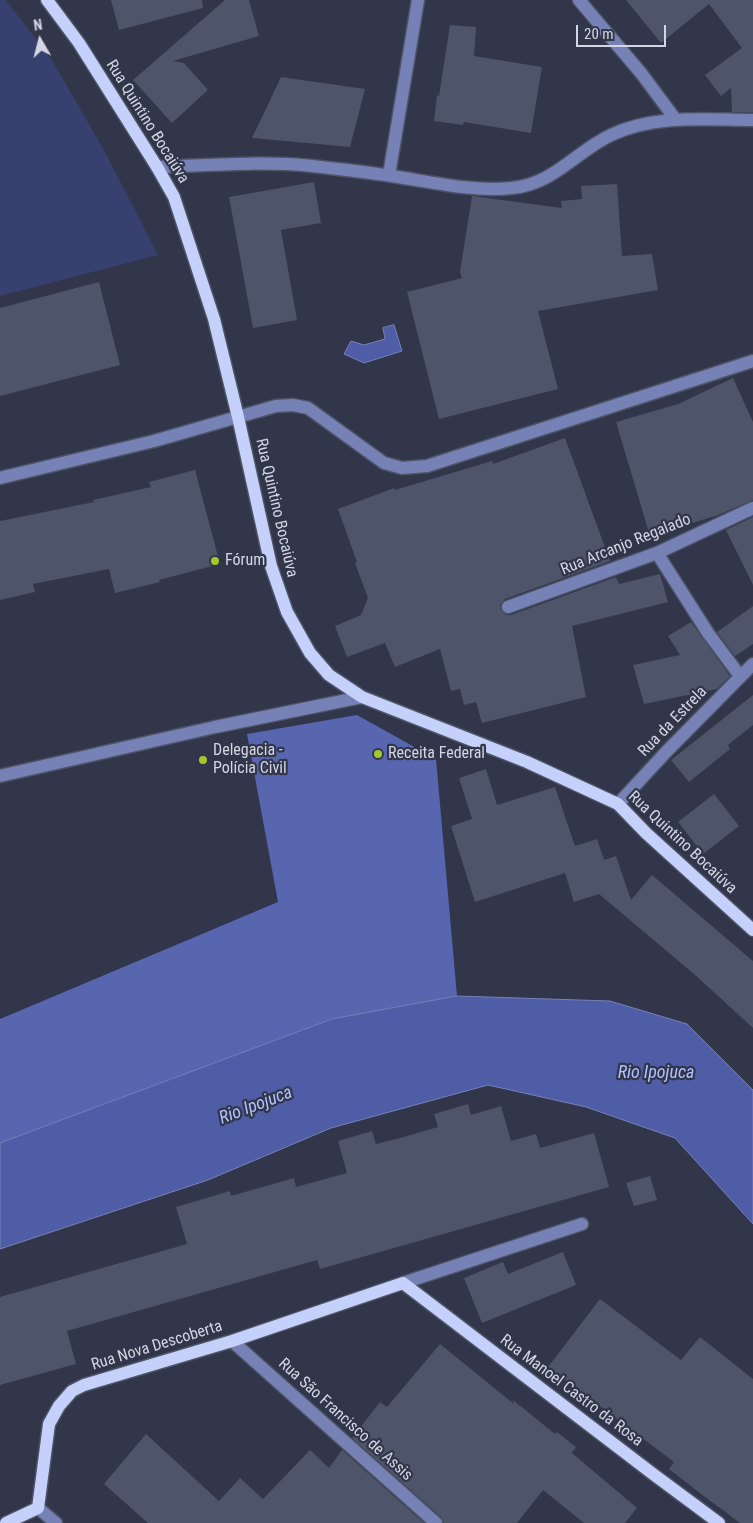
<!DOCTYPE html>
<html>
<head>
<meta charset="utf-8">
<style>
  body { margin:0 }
  #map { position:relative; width:753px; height:1523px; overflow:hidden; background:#31364a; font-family:"Roboto Condensed",sans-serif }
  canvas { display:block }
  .north { position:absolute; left:15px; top:15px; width:50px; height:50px; -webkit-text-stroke:4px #31364a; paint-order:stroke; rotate:352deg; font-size:14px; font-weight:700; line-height:20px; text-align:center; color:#d3d6e3 }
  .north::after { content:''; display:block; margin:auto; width:18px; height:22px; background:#d3d6e3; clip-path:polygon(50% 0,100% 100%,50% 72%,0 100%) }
  .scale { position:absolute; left:576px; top:25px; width:90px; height:22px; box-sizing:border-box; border:2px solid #d3d6e3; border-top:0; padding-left:6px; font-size:15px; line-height:18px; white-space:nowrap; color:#d3d6e3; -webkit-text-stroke:4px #31364a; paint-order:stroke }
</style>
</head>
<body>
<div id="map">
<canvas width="753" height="1523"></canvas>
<div class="north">N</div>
<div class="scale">20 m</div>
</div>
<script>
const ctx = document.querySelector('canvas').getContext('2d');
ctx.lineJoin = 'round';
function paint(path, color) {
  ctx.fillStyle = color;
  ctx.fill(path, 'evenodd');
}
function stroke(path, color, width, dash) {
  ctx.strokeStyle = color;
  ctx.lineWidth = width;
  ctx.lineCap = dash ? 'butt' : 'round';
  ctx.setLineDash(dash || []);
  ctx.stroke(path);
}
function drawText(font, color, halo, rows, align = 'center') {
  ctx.font = font + ' "Roboto Condensed",sans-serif';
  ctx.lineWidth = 4.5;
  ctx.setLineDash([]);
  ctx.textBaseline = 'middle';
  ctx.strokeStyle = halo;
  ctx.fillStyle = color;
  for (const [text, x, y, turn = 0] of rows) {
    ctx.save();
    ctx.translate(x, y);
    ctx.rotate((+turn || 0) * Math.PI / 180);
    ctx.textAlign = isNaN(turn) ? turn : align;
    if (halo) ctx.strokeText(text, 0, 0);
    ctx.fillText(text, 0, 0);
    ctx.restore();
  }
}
const green = new Path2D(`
  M 0,0 L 6,0 L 52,60 L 105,152 L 158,255 L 0,296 Z`);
const forest = new Path2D(`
  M 357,715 L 436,759 L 457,996 L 332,1019 L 0,1143 L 0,1019 L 278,902 L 247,734 Z`);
const water = new Path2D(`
  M 394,325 L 402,351 L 364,363 L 344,354 L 351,341 L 364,345 L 385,339 L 383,328 Z
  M 457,996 L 610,1001 L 687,1024 L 753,1090 L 753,1224 L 675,1138 L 586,1107 L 488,1085 L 331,1128 L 208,1180 L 0,1249 L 0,1143 L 332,1019 Z`);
const building = new Path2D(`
  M 111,0 L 202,0 L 203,8 L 119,30 Z
  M 225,0 L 249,0 L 259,36 L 173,61 L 184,63 L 208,90 L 172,123 L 133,80 Z
  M 626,0 L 753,0 L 753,112 L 732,112 L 731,88 L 721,96 L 705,75 L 742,48 L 709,4 L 661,43 Z
  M 450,25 L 476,27 L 474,56 L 542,67 L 531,133 L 464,122 L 463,125 L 434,121 L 437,95 L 439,96 Z
  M 281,77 L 365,89 L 350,147 L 252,138 Z
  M 314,182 L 321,223 L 281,230 L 297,320 L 253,328 L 229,197 Z
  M 617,184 L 622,256 L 652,254 L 658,290 L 538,311 L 558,389 L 439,419 L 407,292 L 462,278 L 460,272 L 472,196 L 562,208 L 561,201 L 582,199 L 581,186 Z
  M 99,282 L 120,365 L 0,396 L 0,308 Z
  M 733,378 L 753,422 L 753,500 L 718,515 L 650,536 L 616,422 L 678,404 Z
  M 565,438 L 610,561 L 505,599 L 500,605 L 501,610 L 506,615 L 511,615 L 616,577 L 619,584 L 660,574 L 668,602 L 572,626 L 586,697 L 482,723 L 476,702 L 464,705 L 460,689 L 451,691 L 440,649 L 395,667 L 385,643 L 347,657 L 335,626 L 361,615 L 368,598 L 355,563 L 357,562 L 338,509 L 394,488 L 395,490 L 492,461 L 493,464 Z
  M 195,470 L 220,564 L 159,580 L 160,582 L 115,593 L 109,569 L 33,584 L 35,592 L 0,600 L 0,521 L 94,502 L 93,500 L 151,487 L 149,482 Z
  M 753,517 L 753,585 L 726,530 Z
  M 753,606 L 753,644 L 735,656 L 717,632 Z
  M 691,622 L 730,676 L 717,689 L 644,704 L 633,665 L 680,655 L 668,636 Z
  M 753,695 L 753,725 L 728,745 L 730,749 L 689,782 L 671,760 Z
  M 486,769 L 497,805 L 555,787 L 575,846 L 597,839 L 604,860 L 616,856 L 631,900 L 652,875 L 753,961 L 753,1028 L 694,974 L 599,894 L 574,902 L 565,873 L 475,902 L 451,826 L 472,819 L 459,778 Z
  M 714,794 L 739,826 L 703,854 L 678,822 Z
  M 468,1104 L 471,1115 L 501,1106 L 511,1141 L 536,1134 L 540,1148 L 594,1133 L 609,1187 L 320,1269 L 317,1260 L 67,1331 L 76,1364 L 0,1385 L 0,1297 L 187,1244 L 176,1207 L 230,1191 L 231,1196 L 294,1178 L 296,1187 L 347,1173 L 338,1141 L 372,1131 L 376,1144 L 400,1138 L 438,1127 L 434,1114 Z
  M 650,1176 L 657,1200 L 634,1206 L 626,1183 Z
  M 563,1252 L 576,1285 L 482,1323 L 464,1278 L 503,1262 L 508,1274 Z
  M 600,1299 L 681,1360 L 700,1337 L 753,1379 L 753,1523 L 740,1523 L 705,1497 L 669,1469 L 674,1462 L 548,1367 Z
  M 440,1344 L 514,1404 L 513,1400 L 555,1434 L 557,1432 L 576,1447 L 572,1453 L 637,1508 L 625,1523 L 584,1523 L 543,1490 L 517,1523 L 444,1523 L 441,1517 L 352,1438 L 380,1402 L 387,1407 Z
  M 146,1434 L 219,1501 L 240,1478 L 263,1499 L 310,1450 L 329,1468 L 342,1450 L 424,1523 L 148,1523 L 104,1484 Z`);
const minor = new Path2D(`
  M 579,0 L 641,73 L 676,120
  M 157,167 C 209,165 261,161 312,166 C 339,169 365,172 392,176 C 431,182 472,192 512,188 C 554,184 575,152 611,135 C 655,114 706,120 753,120
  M 389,175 L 418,0
  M 0,478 L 154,441 L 276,406 L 293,405 L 308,408 L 384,463 L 402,468 L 427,466 L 753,361
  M 657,553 L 708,633 L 740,676
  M 508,607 L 657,553 L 753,508
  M 0,776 L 215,727 L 362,697
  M 618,804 L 667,751 L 753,664
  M 403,1283 L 582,1224
  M 232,1341 L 436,1523
  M 38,1508 L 56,1523`);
const major = new Path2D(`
  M 47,0 L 79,43 L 157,167 L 174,197 L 214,319 L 238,417 L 271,566 L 287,612 L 310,653 L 329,675 L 362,697 L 527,762 L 618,804 L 646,833 L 753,930
  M 6,1523 L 38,1508 L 49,1424 L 59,1406 L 72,1391 L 84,1385 L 232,1341 L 403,1283 L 653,1474 L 719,1523`);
const markers = [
  [215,561,5,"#a1c92b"],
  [378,754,5,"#a1c92b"],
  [203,760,5,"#a1c92b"]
];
const streetNames = [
  ["Rua Quintino Bocaiúva",147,122,58],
  ["Rua Quintino Bocaiúva",276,508,77],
  ["Rua Arcanjo Regalado",626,545,-22],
  ["Rua da Estrela",673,722,-46],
  ["Rua Quintino Bocaiúva",682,843,43],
  ["Rua Nova Descoberta",157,1346,-17],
  ["Rua Manoel Castro da Rosa",571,1391,37],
  ["Rua São Francisco de Assis",345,1420,42]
];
const poiNames = [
  ["Fórum",225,561],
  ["Delegacia -",213,751],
  ["Polícia Civil",213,769],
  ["Receita Federal",388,754]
];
const waterNames = [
  ["Rio Ipojuca",656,1073],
  ["Rio Ipojuca",256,1106,-21]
];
paint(green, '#37406e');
paint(forest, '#5866b0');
paint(water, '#4f5ca6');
stroke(water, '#7781b8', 1);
paint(building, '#4e5469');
stroke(minor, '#4e5366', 15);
stroke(major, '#4e5366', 15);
stroke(minor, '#7682b6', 12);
stroke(major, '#c5d0fb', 12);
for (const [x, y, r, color] of markers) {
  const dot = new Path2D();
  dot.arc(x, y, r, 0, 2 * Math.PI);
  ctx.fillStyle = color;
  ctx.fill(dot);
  stroke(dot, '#31364a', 2);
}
drawText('16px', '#d3d6e3', '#31364a', streetNames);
drawText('16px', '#d3d6e3', '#31364a', poiNames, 'left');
drawText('italic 18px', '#b1c0fe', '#31364a', waterNames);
</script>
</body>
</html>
